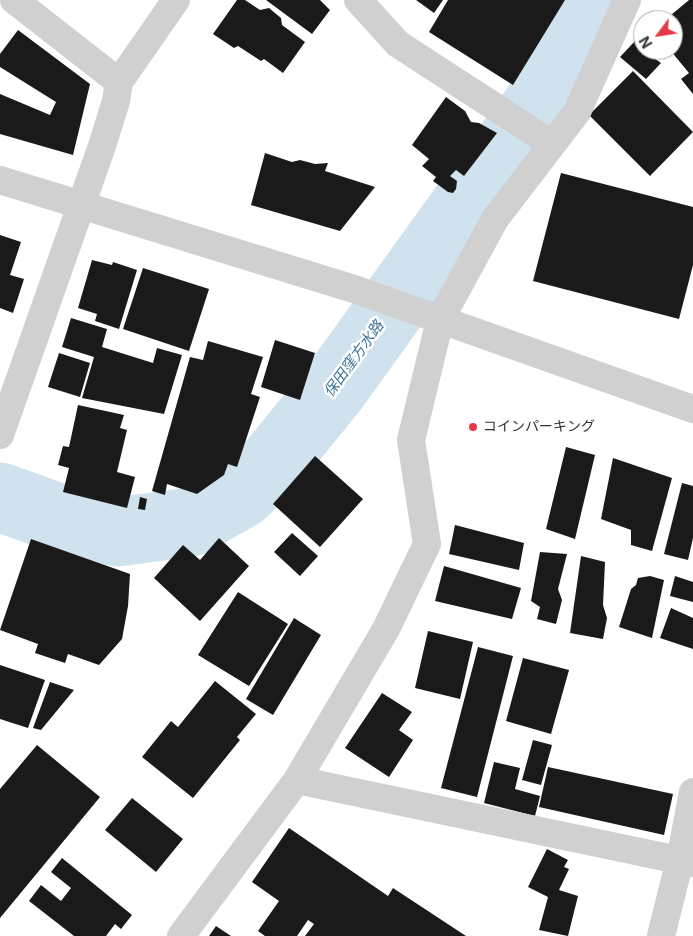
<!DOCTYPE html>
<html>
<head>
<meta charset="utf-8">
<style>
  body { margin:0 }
  #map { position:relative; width:693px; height:936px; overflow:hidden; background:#fff; font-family:Inter,sans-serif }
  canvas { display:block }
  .north { position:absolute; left:633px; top:10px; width:50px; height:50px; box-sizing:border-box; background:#fff; border:1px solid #adadad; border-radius:50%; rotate:239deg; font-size:14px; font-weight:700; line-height:20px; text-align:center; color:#333 }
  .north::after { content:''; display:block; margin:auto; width:18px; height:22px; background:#e63946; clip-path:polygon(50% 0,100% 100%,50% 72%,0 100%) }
</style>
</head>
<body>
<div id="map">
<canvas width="693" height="936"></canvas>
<div class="north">N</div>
</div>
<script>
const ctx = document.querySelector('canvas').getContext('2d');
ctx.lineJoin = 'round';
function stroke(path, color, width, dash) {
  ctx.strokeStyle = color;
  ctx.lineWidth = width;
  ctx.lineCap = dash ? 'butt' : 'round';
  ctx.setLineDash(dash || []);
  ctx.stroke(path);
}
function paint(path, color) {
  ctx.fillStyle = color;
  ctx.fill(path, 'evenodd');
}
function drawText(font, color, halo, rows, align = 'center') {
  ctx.font = font + ' Inter,"Noto Sans JP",sans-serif';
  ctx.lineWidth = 5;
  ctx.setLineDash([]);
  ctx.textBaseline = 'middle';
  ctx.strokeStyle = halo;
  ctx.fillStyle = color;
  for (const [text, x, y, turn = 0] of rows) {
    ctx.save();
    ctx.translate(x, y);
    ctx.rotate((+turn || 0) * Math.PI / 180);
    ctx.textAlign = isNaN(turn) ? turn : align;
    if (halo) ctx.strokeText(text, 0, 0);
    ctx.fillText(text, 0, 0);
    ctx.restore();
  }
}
const river = new Path2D(`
  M 0,497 L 61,519 L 117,532 L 191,522 L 241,494 L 273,463 L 333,389 L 547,92 L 589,0`);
const building = new Path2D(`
  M 237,0 L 245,0 L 260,10 L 269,8 L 281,18 L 282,25 L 305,42 L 283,73 L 264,59 L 261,61 L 238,46 L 234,48 L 213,34 Z
  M 266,0 L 320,0 L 330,10 L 312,34 Z
  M 416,0 L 443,0 L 434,13 Z
  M 448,0 L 565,0 L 513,85 L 429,32 Z
  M 689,0 L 693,0 L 693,94 L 681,79 L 689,73 L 670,50 L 673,50 L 673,20 L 665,20 Z
  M 18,30 L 90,84 L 73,155 L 0,134 L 0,94 L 50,115 L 56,102 L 0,67 L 0,54 Z
  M 635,41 L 643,50 L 661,63 L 646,79 L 620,57 Z
  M 633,71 L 693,132 L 650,176 L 589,115 Z
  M 446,97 L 465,111 L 471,122 L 479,123 L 497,133 L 464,176 L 456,170 L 450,176 L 457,181 L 456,189 L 453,193 L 448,192 L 433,181 L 436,177 L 422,166 L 429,159 L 412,145 Z
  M 265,153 L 292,162 L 300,160 L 315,164 L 328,163 L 325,171 L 375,187 L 340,231 L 251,205 Z
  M 561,173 L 693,207 L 693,265 L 679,319 L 533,281 Z
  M 0,235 L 21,242 L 10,275 L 24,279 L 13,313 L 0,308 Z
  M 92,260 L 112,265 L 113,262 L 137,270 L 119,329 L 95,321 L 97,314 L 78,308 Z
  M 143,268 L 209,289 L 189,351 L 123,329 Z
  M 71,318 L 107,329 L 102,347 L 153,363 L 157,348 L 182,355 L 164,414 L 82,398 L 94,357 L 62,347 Z
  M 275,340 L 315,353 L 300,400 L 261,387 Z
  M 208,341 L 263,357 L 251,394 L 260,397 L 237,467 L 228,464 L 224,475 L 197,494 L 167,484 L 165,495 L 152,491 L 190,357 L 203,360 Z
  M 59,353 L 90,363 L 80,397 L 48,387 Z
  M 78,405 L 124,415 L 120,428 L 127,430 L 117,472 L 135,477 L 127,508 L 63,492 L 69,468 L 58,465 L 63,446 L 69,447 Z
  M 566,447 L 595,455 L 575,539 L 546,529 Z
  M 315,456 L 363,499 L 320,547 L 273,504 Z
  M 613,458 L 672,478 L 652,551 L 631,545 L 631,530 L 601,519 Z
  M 682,483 L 693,486 L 693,538 L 688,560 L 664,554 Z
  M 140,497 L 147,499 L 145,510 L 138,509 Z
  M 455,525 L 524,543 L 519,570 L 449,554 Z
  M 292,533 L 318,556 L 300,576 L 274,552 Z
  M 219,538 L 249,566 L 200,621 L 154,578 L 183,545 L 200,560 Z
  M 31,539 L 130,574 L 128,606 L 122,639 L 99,665 L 68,654 L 65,663 L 35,653 L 38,644 L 0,630 Z
  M 540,552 L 567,554 L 558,589 L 562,600 L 556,624 L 537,619 L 540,607 L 531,601 Z
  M 581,556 L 605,562 L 603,605 L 607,618 L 603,639 L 570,633 Z
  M 444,566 L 521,588 L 512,619 L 435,601 Z
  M 650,576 L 664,580 L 652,638 L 619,627 L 631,589 L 636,585 L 638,578 Z
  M 675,576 L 693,582 L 693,602 L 670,596 Z
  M 238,592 L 288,624 L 249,686 L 198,655 Z
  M 671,608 L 693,618 L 693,649 L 660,638 Z
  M 294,618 L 321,635 L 273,715 L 246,699 Z
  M 428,631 L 473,642 L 460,699 L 415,688 Z
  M 478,647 L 513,656 L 477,797 L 441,788 Z
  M 523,658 L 569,670 L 551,734 L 506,721 Z
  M 0,665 L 45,680 L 28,728 L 0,719 Z
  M 215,681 L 256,714 L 237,737 L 240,740 L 193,798 L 142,757 L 171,721 L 178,727 Z
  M 50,682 L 74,690 L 41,730 L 33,728 Z
  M 382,693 L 412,712 L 399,730 L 413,740 L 389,777 L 345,748 Z
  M 533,740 L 552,745 L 541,785 L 522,780 Z
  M 37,745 L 100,797 L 0,918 L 0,789 Z
  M 494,762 L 520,768 L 515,789 L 540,796 L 535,816 L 484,803 Z
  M 548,767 L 673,794 L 664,835 L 539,807 Z
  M 132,798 L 183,839 L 156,872 L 105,830 Z
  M 289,828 L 388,896 L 393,888 L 466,936 L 305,936 L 314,924 L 308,920 L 297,936 L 265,936 L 258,931 L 279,901 L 252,882 Z
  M 547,849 L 568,860 L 564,867 L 569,869 L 559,890 L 578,896 L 568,936 L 539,930 L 548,897 L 528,887 Z
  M 62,858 L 132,915 L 121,929 L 115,924 L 106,936 L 74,936 L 29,901 L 41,885 L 61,901 L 71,888 L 51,872 Z
  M 216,926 L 231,936 L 209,936 Z`);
const minor = new Path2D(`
  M 14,0 L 119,82
  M 358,0 L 398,44 L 552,144
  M 0,180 L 354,289 L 693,409
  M 0,435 L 102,146 L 116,101 L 119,82 L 176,0
  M 297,780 L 693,863
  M 181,936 L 297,780 L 386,629 L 427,544 L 411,440 L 440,320 L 495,219 L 577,112 L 627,0
  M 661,936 L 680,860 L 693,792`);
const markers = [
  [473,427,5,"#e63946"]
];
const poiNames = [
  ["コインパーキング",483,427]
];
const waterNames = [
  ["保田窪方水路",354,359,-54]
];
stroke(river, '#cfe2ee', 69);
paint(building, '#1a1a1a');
stroke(minor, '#d0d0d0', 28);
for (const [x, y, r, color] of markers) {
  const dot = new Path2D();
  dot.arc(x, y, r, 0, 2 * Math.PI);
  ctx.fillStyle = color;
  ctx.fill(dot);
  stroke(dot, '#fff', 2);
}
drawText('14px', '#333', '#fff', poiNames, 'left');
drawText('italic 15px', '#3f7597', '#fff', waterNames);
</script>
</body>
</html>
